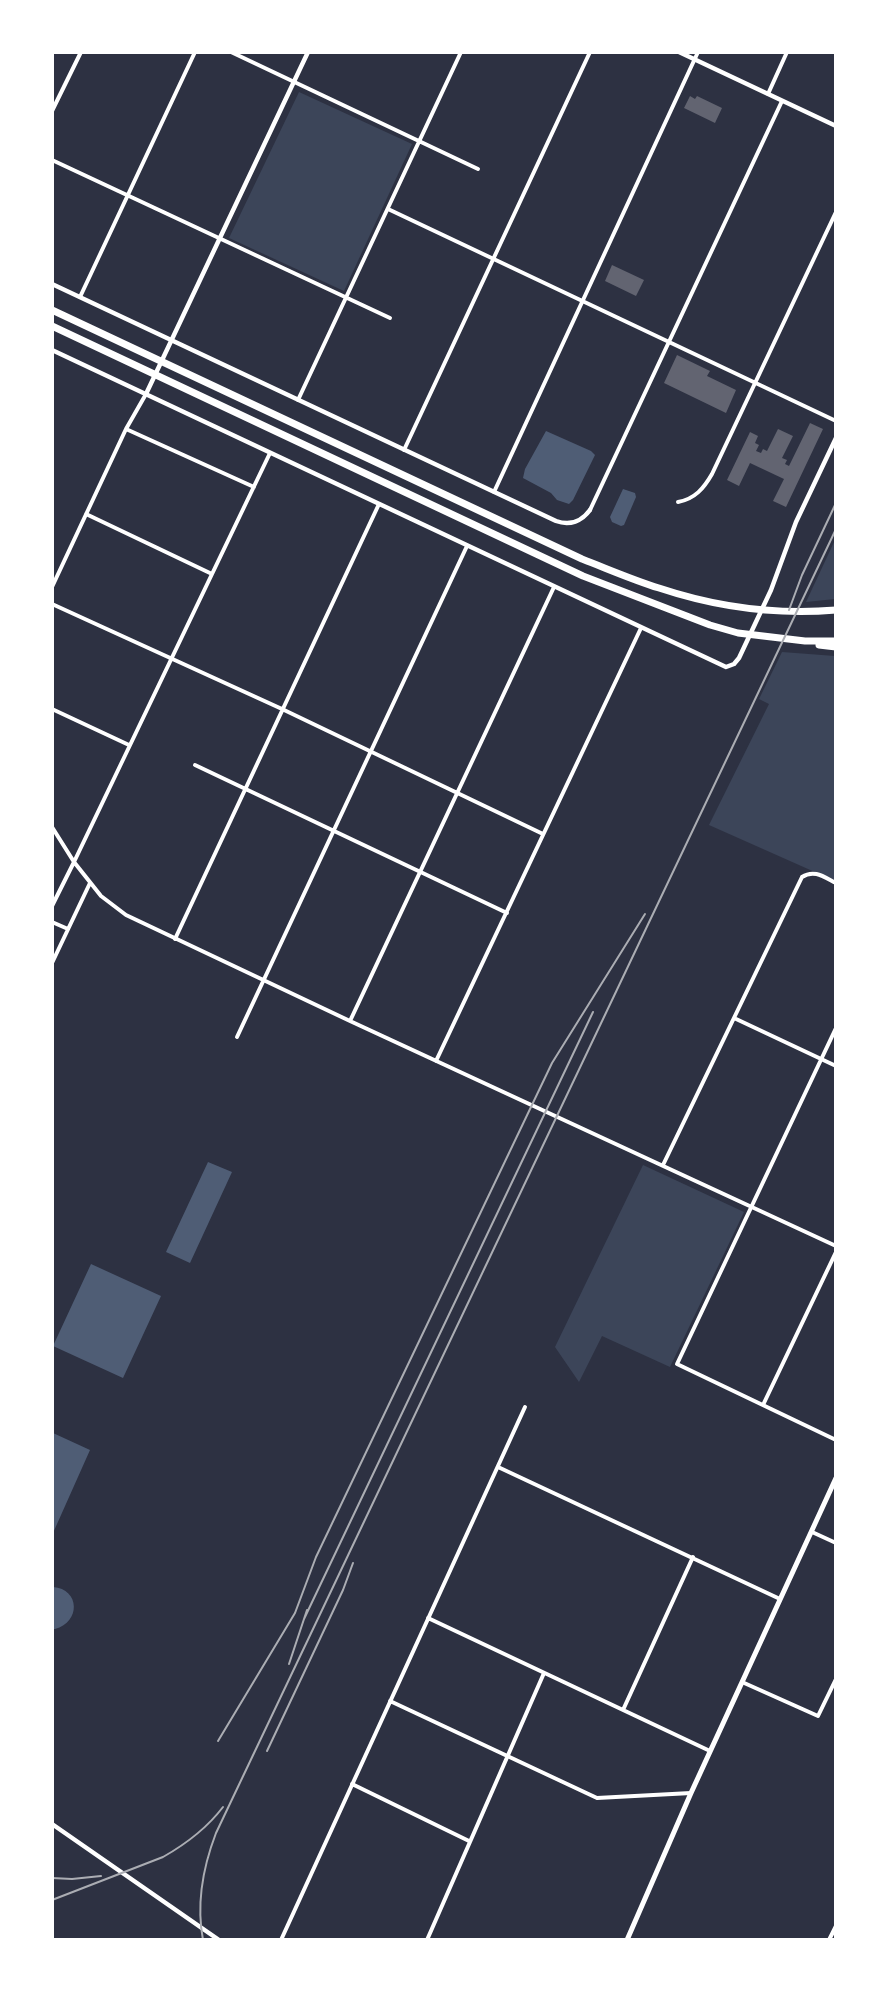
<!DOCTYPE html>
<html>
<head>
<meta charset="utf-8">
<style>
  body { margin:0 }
  #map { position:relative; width:888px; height:1992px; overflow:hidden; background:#2d3142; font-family:"Open Sans",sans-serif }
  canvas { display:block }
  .frame { position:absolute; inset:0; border:54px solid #fff; pointer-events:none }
</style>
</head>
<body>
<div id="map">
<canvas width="888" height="1992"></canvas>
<div class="frame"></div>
</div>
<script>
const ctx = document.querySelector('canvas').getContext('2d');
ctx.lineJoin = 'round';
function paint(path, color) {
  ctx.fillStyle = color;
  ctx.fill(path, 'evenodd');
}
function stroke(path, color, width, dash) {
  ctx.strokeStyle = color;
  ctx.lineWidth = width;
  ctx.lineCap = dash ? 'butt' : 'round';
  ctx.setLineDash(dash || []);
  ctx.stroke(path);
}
const green = new Path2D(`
  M 299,92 L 412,144 L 344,291 L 229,238 Z
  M 835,540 L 835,599 L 806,602 Z
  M 782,652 L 835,656 L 835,881 L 709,825 L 769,704 L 759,699 Z
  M 643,1165 L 744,1212 L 670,1367 L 602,1336 L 579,1382 L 555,1347 Z`);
const water = new Path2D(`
  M 546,431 L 591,451 L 595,455 L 573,500 L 569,504 L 557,500 L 551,493 L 523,478 L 525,469 Z
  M 623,489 L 635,493 L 636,497 L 624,525 L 621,526 L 612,522 L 610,517 Z
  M 208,1162 L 232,1172 L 190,1263 L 166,1252 Z
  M 91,1264 L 161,1296 L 123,1378 L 53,1346 Z
  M 53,1433 L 90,1450 L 53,1533 Z
  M 53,1587 C 80,1589 81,1622 55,1629 L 53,1629 Z`);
const building = new Path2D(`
  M 690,96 L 695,99 L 697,96 L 722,108 L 715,123 L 684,108 Z
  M 612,265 L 644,280 L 636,296 L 605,281 Z
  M 677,355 L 710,371 L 707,376 L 736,390 L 726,413 L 664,383 Z
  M 810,423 L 823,429 L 786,507 L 773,501 L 784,479 L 750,463 L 739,486 L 727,480 L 750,432 L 758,436 L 755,443 L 759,445 L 756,451 L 761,453 L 763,449 L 767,451 L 778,429 L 793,436 L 782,458 L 787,460 L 785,464 L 789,466 Z`);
const minor = new Path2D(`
  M 231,52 L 478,169
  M 768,94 L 787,52
  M 52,111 L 81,52
  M 52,160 L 390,318
  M 388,209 L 836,421
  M 80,297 L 195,52
  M 298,400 L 461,52
  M 126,429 L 254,487
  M 404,450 L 590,52
  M 270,453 L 74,862 L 101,896 L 126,915 L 350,1021 L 836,1246
  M 494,492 L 698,52
  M 678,502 C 695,499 704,488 712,474 L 836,212
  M 590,510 L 782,101
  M 86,514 L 212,574
  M 52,587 L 126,429 L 146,394
  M 52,604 L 282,709 L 543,834
  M 52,709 L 129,745
  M 195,765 L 507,913
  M 52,827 L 74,862 L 52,906
  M 52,922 L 68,929
  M 175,939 L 379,504
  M 52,963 L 90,883
  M 734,1018 L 836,1066
  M 350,1021 L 554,587
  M 836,1028 L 677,1364 L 836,1440
  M 237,1037 L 467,546
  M 436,1061 L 641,628
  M 663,1165 L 802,877 C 814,869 824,877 836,883
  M 763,1405 L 836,1252
  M 498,1467 L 780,1599
  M 812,1532 L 836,1543
  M 428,1618 L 710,1751
  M 742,1682 L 818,1716 L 836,1679
  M 390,1701 L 597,1798 L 691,1793
  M 623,1710 L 693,1557
  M 352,1784 L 469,1841
  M 281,1940 L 525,1407
  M 427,1940 L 544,1673
  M 829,1940 L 836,1926`);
const tertiary = new Path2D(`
  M 679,52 L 836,126
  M 52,284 L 556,521 C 570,526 582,521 590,510
  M 52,350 L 726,667 L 734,664 L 739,658 L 771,590 L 796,522 L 836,438
  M 146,394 L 308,52
  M 52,1824 L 219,1940`);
const secondary = new Path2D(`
  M 627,1940 L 691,1793 L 836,1478`);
const motorway = new Path2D(`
  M 52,310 L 582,559 C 608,569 633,580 659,588 C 716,607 776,615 836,610
  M 52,326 L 583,576 L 710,625 L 738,633 L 805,641 L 836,641
  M 819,645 L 836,647`);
const rail = new Path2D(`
  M 789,610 L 802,575 L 836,503
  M 304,1619 L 593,1012
  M 289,1664 L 307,1610
  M 218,1741 L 295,1613 L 316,1557 L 552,1063 L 645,914
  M 267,1751 L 343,1590 L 353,1563
  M 52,1878 L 72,1879 L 101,1876
  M 52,1900 L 163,1857 C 186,1844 207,1828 223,1807
  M 203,1940 C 196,1903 203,1867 216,1833 L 836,529`);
paint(green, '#3c4559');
paint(water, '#4f5d75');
paint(building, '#626471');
stroke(minor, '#fff', 4);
stroke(tertiary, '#fff', 4.5);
stroke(secondary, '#fff', 5);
stroke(motorway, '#fff', 7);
stroke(rail, '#abadb3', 2);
</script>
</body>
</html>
